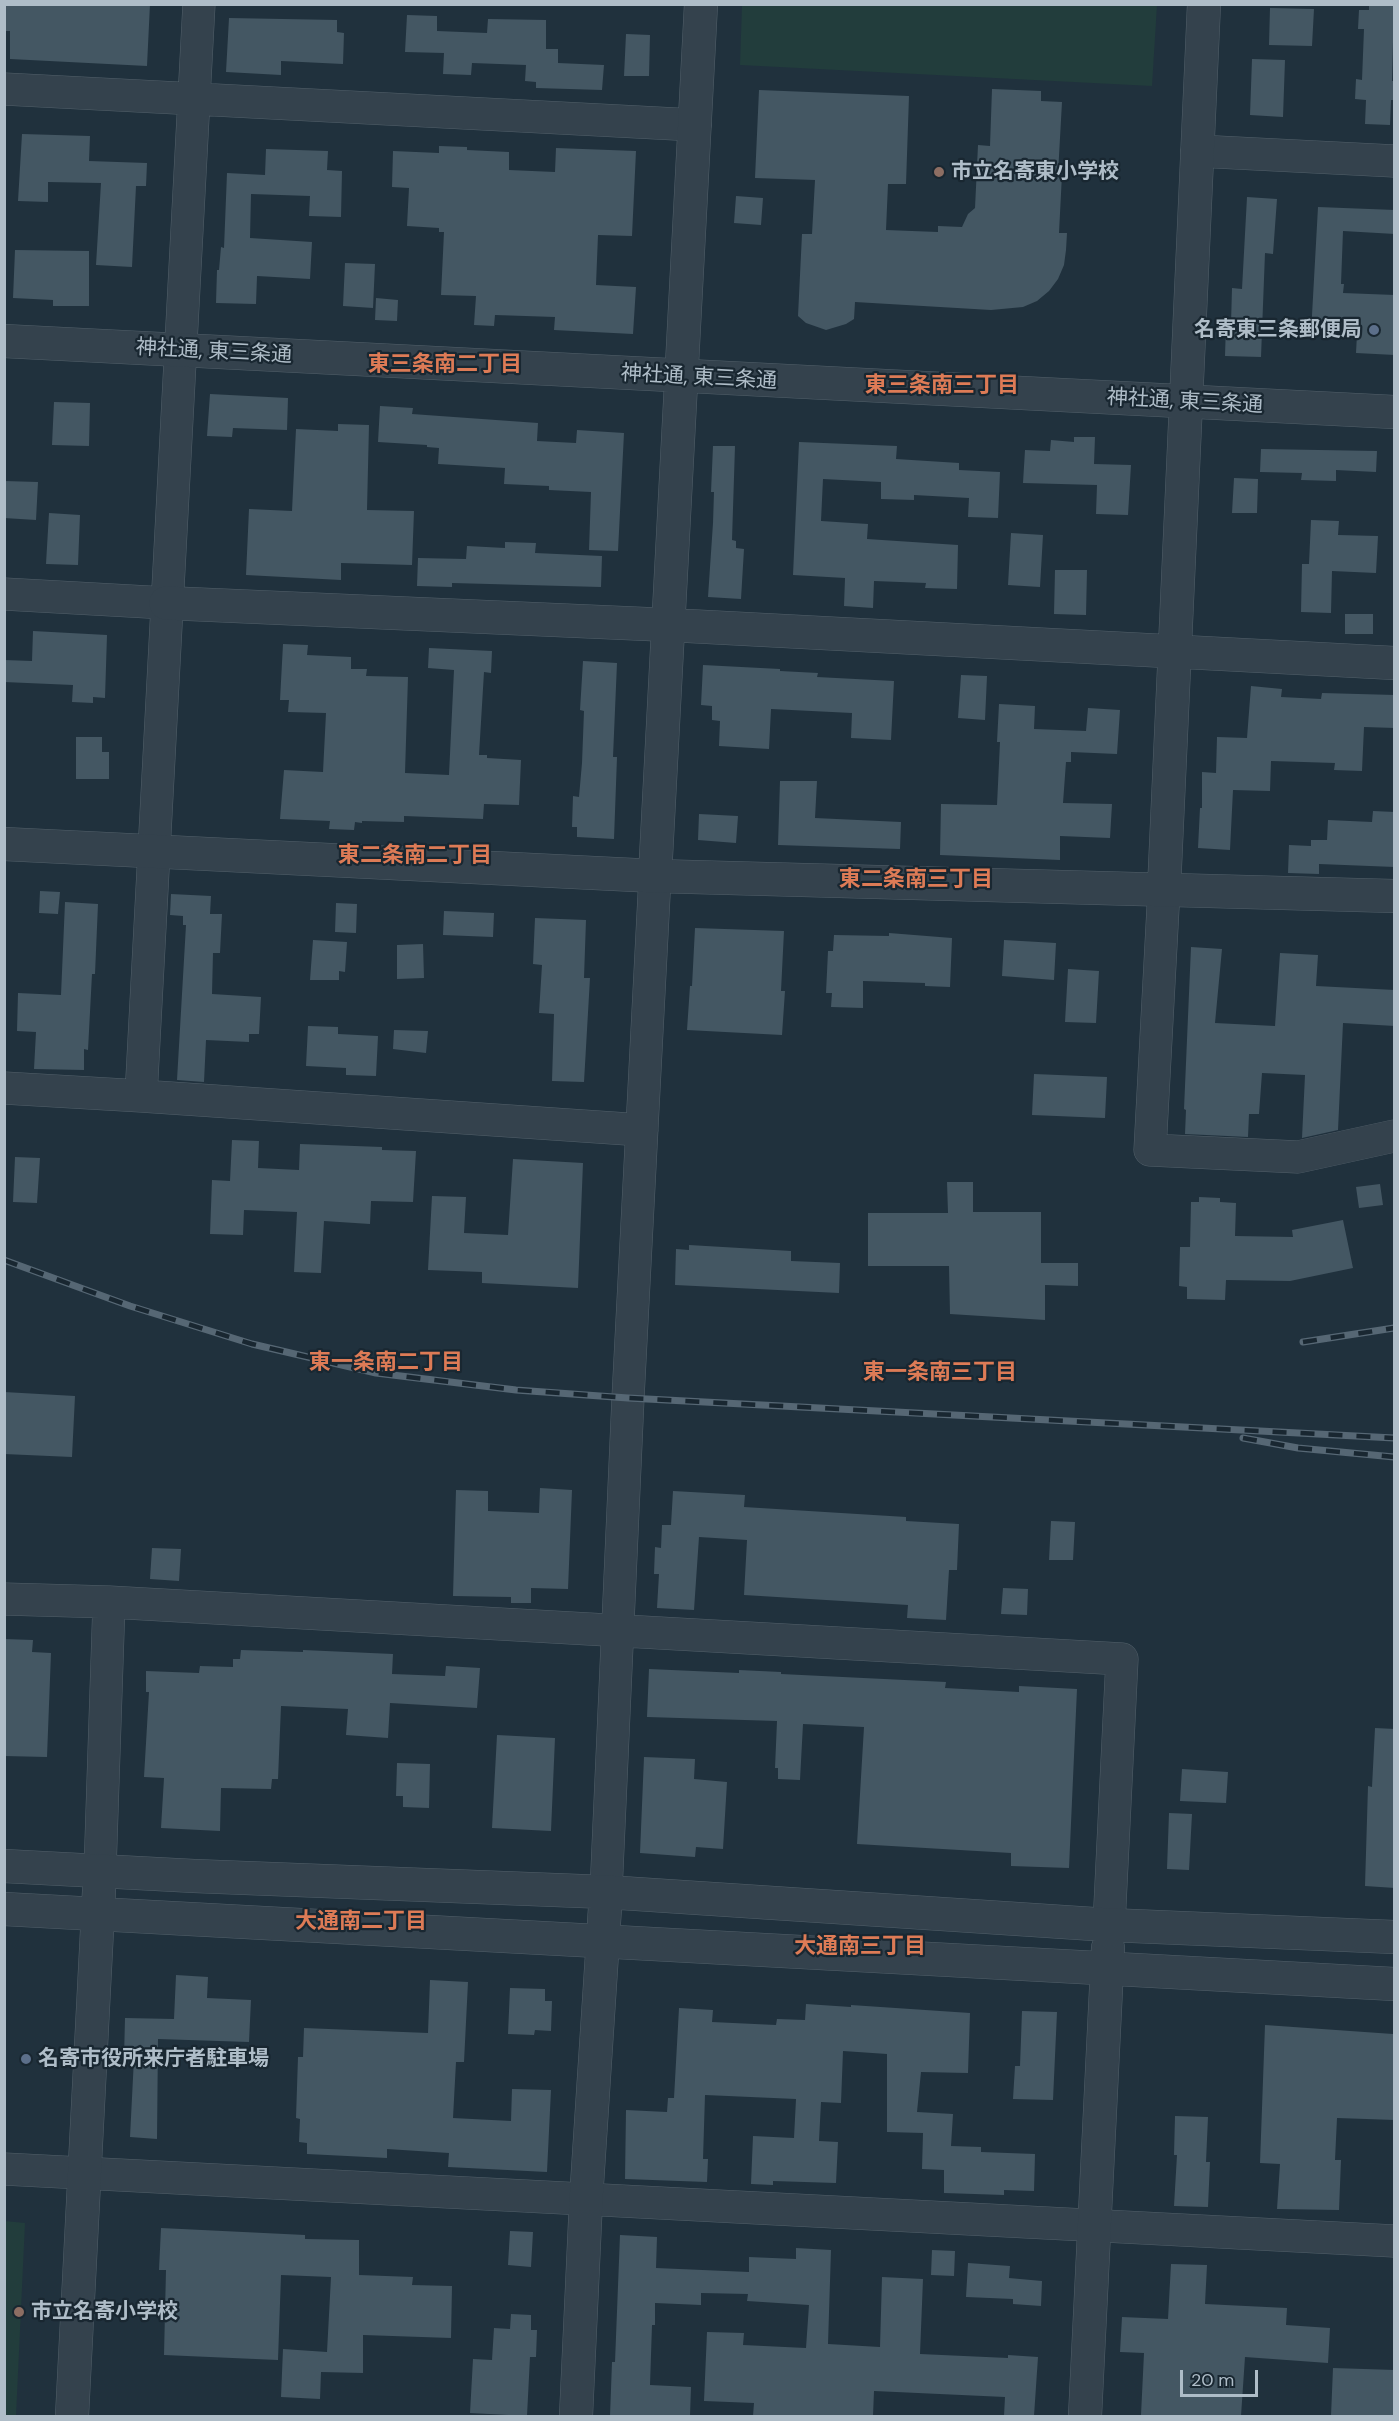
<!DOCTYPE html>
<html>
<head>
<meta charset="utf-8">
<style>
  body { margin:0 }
  #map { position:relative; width:1399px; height:2421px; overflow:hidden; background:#20313d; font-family:"DM Sans",sans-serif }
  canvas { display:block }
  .frame { position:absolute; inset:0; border:6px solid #afbdc8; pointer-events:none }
  .scale { position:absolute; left:1180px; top:2370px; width:78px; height:27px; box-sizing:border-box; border:3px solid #afbdc8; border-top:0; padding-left:8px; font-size:18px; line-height:21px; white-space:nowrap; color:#afbdc8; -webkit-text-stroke:4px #192731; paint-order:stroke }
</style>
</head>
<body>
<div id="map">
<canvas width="1399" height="2421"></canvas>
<div class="frame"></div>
<div class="scale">20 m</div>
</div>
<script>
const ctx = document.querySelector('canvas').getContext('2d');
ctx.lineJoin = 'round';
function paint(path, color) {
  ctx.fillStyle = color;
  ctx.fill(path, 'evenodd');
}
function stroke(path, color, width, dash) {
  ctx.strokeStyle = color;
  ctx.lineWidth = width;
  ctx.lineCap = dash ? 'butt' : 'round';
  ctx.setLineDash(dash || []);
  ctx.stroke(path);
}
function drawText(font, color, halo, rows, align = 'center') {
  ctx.font = font + ' "DM Sans","Noto Sans JP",sans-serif';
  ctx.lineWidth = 4.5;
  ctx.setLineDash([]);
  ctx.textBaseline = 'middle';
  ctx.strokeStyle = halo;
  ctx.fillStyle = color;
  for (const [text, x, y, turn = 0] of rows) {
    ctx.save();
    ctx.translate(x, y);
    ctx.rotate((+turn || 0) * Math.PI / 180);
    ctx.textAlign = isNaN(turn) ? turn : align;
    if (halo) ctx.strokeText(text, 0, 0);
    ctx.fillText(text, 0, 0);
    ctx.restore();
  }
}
const green = new Path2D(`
  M 742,5 L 1157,5 L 1152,86 L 740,65 Z
  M 5,2221 L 25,2223 L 16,2416 L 5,2416 Z`);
const building = new Path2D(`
  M 4,4 L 150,4 L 147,66 L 10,59 L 10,31 L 4,31 Z
  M 1369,4 L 1394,4 L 1392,81 L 1395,81 L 1395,100 L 1391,100 L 1390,125 L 1365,124 L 1366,100 L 1355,99 L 1356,79 L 1362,80 L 1364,29 L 1358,29 L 1359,10 L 1369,10 Z
  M 1270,8 L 1314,9 L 1312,46 L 1269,45 Z
  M 407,15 L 437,16 L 437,31 L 487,33 L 488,19 L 546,20 L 546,49 L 558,49 L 558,63 L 604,65 L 602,90 L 536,88 L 536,82 L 525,81 L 526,65 L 472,63 L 471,75 L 443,74 L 444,53 L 405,52 Z
  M 229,18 L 337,20 L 337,32 L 344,33 L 343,64 L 281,61 L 281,75 L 226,72 Z
  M 626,34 L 650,35 L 649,76 L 624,76 Z
  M 1252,59 L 1285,60 L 1283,117 L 1250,115 Z
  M 992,89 L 1041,91 L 1041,101 L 1062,102 L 1058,174 L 1062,174 L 1059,233 L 1067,233 L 1066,250 L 1064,265 L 1058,279 L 1049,291 L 1037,301 L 1023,307 L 991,310 L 855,302 L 854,319 L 846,324 L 826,330 L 806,323 L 798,316 L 802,234 L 812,234 L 815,180 L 755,178 L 759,90 L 909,96 L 906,184 L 888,184 L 886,230 L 938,232 L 938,226 L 962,227 L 968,214 L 975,208 L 978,145 L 990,146 Z
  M 22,134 L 90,136 L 89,161 L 147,163 L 146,186 L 136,186 L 132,267 L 96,265 L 101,183 L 48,182 L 48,202 L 18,201 Z
  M 439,146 L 467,147 L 467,150 L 509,152 L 509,170 L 555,172 L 556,148 L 636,151 L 632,236 L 598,235 L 596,285 L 636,287 L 633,334 L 554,330 L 555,317 L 495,315 L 494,326 L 474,325 L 476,296 L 441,295 L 444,232 L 439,232 L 439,228 L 407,226 L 409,188 L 392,187 L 393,151 L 439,153 Z
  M 266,149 L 328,151 L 327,170 L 342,171 L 341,217 L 309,216 L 310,196 L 251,194 L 250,238 L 312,242 L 310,279 L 257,276 L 256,304 L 216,303 L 217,270 L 219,270 L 221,247 L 224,248 L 227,173 L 265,175 Z
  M 736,196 L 763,198 L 761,225 L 734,223 Z
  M 1247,197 L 1277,199 L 1273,254 L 1265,253 L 1261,357 L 1225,356 L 1226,324 L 1231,324 L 1232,288 L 1242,289 Z
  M 1318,207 L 1395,210 L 1395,234 L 1343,231 L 1341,284 L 1344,284 L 1343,293 L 1395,295 L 1395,355 L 1356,353 L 1357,334 L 1311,333 Z
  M 15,250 L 89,251 L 89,306 L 53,306 L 53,300 L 13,298 Z
  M 345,263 L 375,264 L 373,308 L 343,306 Z
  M 376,298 L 398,300 L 397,321 L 375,320 Z
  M 210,394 L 288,398 L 287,430 L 233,428 L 232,437 L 207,436 Z
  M 54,402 L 90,403 L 89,446 L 52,445 Z
  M 380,406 L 413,408 L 412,414 L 538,423 L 537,441 L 576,443 L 577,430 L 624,433 L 618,551 L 589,550 L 591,492 L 549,490 L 549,486 L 504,484 L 505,468 L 438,464 L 439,448 L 427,447 L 427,445 L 378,442 Z
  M 338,424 L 369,425 L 367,510 L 414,511 L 412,565 L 341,563 L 341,580 L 246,575 L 249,509 L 292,511 L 296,429 L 338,431 Z
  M 1074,437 L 1095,437 L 1094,464 L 1131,465 L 1128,515 L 1096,514 L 1097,485 L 1023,483 L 1025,450 L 1050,451 L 1051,440 L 1074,442 Z
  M 799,442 L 897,446 L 896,459 L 959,463 L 959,470 L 1000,472 L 998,518 L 968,517 L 969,498 L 914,495 L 914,500 L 881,499 L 881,482 L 823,479 L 821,521 L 868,524 L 867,539 L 958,545 L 957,589 L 925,588 L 926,583 L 874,581 L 873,608 L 844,606 L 845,578 L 793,575 Z
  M 713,446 L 735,446 L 732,540 L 736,541 L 736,548 L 744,549 L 741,599 L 708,597 L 713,523 L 714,492 L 711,492 Z
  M 1261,449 L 1377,451 L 1376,472 L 1336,470 L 1336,481 L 1301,480 L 1302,473 L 1260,472 Z
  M 1234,478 L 1258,479 L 1257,513 L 1232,513 Z
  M 4,481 L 38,482 L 36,520 L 4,518 Z
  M 49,513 L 80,515 L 78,565 L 46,564 Z
  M 1311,520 L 1339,521 L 1338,535 L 1378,536 L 1376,573 L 1332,571 L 1331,613 L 1301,612 L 1302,564 L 1309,564 Z
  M 1011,533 L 1043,535 L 1040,587 L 1008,585 Z
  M 505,542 L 536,543 L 535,553 L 602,556 L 601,587 L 452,583 L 452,587 L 417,586 L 418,558 L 466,559 L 467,546 L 505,548 Z
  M 1055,570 L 1087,570 L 1086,615 L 1054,614 Z
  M 1345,614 L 1373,614 L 1373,634 L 1345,634 Z
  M 33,631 L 107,635 L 105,698 L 93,697 L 93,703 L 72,702 L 73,685 L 4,682 L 4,660 L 32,661 Z
  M 283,644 L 308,645 L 307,655 L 351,657 L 351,669 L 367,669 L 366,676 L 408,677 L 405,773 L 449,775 L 454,670 L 428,668 L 429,648 L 492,651 L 491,673 L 484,672 L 479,755 L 487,755 L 487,758 L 521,760 L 519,805 L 484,804 L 483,819 L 404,816 L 404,822 L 362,821 L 362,823 L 355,822 L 354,830 L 329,829 L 330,821 L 280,819 L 284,770 L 323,772 L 326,713 L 288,712 L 289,700 L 280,700 Z
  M 583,661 L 617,663 L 613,757 L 617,757 L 614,839 L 577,837 L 577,827 L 572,827 L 573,796 L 579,797 L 582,763 L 584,711 L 580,710 Z
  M 703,665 L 780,669 L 780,671 L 818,673 L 817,677 L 894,681 L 891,740 L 851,738 L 852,713 L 771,709 L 769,749 L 719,746 L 720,721 L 712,720 L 712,706 L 701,705 Z
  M 961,675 L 987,676 L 985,720 L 958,718 Z
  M 1251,686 L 1282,689 L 1281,697 L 1321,699 L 1322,693 L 1395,695 L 1395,728 L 1364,727 L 1362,771 L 1334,770 L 1335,763 L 1271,761 L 1270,791 L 1233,790 L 1230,850 L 1198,848 L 1200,808 L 1202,808 L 1202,772 L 1216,773 L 1217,737 L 1247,738 Z
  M 999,704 L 1035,706 L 1034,729 L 1086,731 L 1088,708 L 1120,710 L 1117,754 L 1071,752 L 1071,762 L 1066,762 L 1063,803 L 1112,804 L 1110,838 L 1060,836 L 1060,860 L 940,855 L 941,804 L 997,805 L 1000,742 L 997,742 Z
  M 76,737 L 102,737 L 102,752 L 109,752 L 109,779 L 76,779 Z
  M 780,781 L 817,781 L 815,818 L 901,822 L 900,849 L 778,845 Z
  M 1373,811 L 1395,812 L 1395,867 L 1319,864 L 1319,874 L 1288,873 L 1289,845 L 1311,846 L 1311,840 L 1327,840 L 1328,820 L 1372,822 Z
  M 699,814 L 738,816 L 736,843 L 698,840 Z
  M 40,891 L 60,892 L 58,914 L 39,913 Z
  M 171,894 L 211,896 L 210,914 L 222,914 L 220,953 L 213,953 L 212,994 L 261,997 L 259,1034 L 249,1034 L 249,1042 L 206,1040 L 204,1082 L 177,1080 L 186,925 L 183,925 L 183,916 L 170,915 Z
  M 65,902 L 98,904 L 95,974 L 92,974 L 88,1050 L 84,1049 L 84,1070 L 34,1069 L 36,1032 L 17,1031 L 18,993 L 61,995 Z
  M 336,903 L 357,904 L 356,933 L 335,932 Z
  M 444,911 L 494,913 L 493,937 L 443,935 Z
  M 535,918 L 586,920 L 584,978 L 590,978 L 584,1082 L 552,1081 L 554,1014 L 539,1013 L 542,965 L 533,964 Z
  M 695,928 L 784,931 L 781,991 L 785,991 L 782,1035 L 687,1030 L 690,986 L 692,986 Z
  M 889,933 L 952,938 L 950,987 L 925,986 L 925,983 L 863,981 L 863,1008 L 831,1007 L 832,993 L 826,993 L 828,951 L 833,951 L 834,935 L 889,936 Z
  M 313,940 L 347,942 L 345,972 L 339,971 L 339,980 L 310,980 Z
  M 1004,940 L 1056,943 L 1054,980 L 1002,976 Z
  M 423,944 L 424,978 L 397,979 L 397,945 Z
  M 1191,947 L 1222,949 L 1215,1023 L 1275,1026 L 1280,953 L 1318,955 L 1316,986 L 1395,990 L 1395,1026 L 1343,1023 L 1338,1130 L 1302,1138 L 1305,1075 L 1262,1073 L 1259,1114 L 1249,1114 L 1248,1137 L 1185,1134 L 1186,1110 L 1184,1109 Z
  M 1068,969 L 1099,971 L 1096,1023 L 1065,1022 Z
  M 308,1026 L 338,1027 L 338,1034 L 378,1036 L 376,1076 L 346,1075 L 346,1068 L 306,1066 Z
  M 394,1030 L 428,1031 L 426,1053 L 393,1049 Z
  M 1034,1074 L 1107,1077 L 1105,1118 L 1032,1115 Z
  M 232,1140 L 259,1141 L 258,1168 L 299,1170 L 300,1144 L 382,1147 L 382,1150 L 416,1151 L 413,1202 L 371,1201 L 370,1224 L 324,1221 L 321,1273 L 294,1272 L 297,1212 L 244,1210 L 243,1235 L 210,1234 L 212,1180 L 230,1181 Z
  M 15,1157 L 40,1158 L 37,1203 L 13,1202 Z
  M 513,1159 L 583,1163 L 578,1288 L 482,1283 L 482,1272 L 428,1270 L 432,1196 L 466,1197 L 464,1233 L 508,1235 Z
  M 947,1182 L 973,1182 L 973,1212 L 1041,1212 L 1041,1263 L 1078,1263 L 1078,1286 L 1045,1285 L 1045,1320 L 950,1314 L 949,1266 L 868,1266 L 868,1213 L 948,1213 Z
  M 1380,1184 L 1383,1205 L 1359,1208 L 1356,1187 Z
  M 1199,1197 L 1220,1198 L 1220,1202 L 1236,1203 L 1235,1236 L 1293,1237 L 1292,1230 L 1343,1220 L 1353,1268 L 1290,1281 L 1226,1280 L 1225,1300 L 1187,1299 L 1187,1287 L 1179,1286 L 1180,1247 L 1190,1247 L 1191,1202 L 1199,1202 Z
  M 689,1245 L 791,1251 L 791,1261 L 840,1263 L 839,1293 L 675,1285 L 676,1249 L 689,1250 Z
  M 4,1392 L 75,1396 L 72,1457 L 4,1454 Z
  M 540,1488 L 572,1490 L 568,1589 L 531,1588 L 531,1603 L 511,1603 L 511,1597 L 453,1596 L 456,1490 L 488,1491 L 488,1511 L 539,1513 Z
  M 673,1491 L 745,1495 L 744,1507 L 906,1517 L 906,1521 L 959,1524 L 957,1570 L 949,1570 L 946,1620 L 907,1618 L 908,1605 L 744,1595 L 747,1540 L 699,1537 L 694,1610 L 657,1608 L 659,1574 L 654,1574 L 655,1547 L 661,1548 L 662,1525 L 671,1525 Z
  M 1051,1521 L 1075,1522 L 1073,1560 L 1049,1560 Z
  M 152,1548 L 181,1549 L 179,1581 L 150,1579 Z
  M 1003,1588 L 1028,1589 L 1027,1615 L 1001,1614 Z
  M 4,1639 L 33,1640 L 32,1652 L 51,1653 L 47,1757 L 4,1756 Z
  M 241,1650 L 303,1652 L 303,1650 L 393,1654 L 392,1674 L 445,1676 L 446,1666 L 480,1668 L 477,1708 L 390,1703 L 388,1738 L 346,1735 L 348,1709 L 281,1706 L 278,1779 L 272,1779 L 271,1789 L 221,1788 L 220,1831 L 161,1828 L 164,1778 L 144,1777 L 149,1692 L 146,1692 L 146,1671 L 199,1673 L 200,1666 L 233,1667 L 233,1659 L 240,1659 Z
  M 649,1669 L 739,1673 L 739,1670 L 781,1672 L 781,1674 L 946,1682 L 945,1688 L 1019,1692 L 1019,1686 L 1077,1689 L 1069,1868 L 1011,1866 L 1011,1853 L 857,1844 L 864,1727 L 803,1724 L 800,1780 L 778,1779 L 778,1768 L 775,1768 L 777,1721 L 647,1717 Z
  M 1375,1728 L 1395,1729 L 1395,1888 L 1365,1886 L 1368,1786 L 1372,1787 Z
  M 497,1735 L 555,1738 L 551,1831 L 492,1828 Z
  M 644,1757 L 695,1759 L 694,1779 L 727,1782 L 723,1849 L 696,1847 L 695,1857 L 640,1853 Z
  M 397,1763 L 430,1764 L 429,1808 L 403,1807 L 403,1796 L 396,1796 Z
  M 1182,1769 L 1228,1772 L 1226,1803 L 1180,1801 Z
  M 1169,1813 L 1192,1814 L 1189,1870 L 1167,1869 Z
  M 176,1975 L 208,1977 L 207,1998 L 251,2000 L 249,2042 L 158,2039 L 157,2139 L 130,2137 L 134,2058 L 124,2058 L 125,2018 L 174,2019 Z
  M 430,1980 L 468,1982 L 464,2062 L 456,2062 L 453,2118 L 511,2121 L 512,2089 L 551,2090 L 547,2172 L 448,2167 L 449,2153 L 387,2149 L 387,2158 L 307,2154 L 307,2143 L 299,2142 L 300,2119 L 296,2118 L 298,2057 L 303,2057 L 304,2028 L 428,2033 Z
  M 510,1988 L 545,1989 L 545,2001 L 552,2001 L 551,2031 L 535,2030 L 534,2035 L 508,2034 Z
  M 806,2004 L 851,2007 L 851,2005 L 970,2013 L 968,2073 L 921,2072 L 917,2112 L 953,2114 L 951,2146 L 981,2147 L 981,2152 L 1035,2154 L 1034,2191 L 1004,2190 L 1004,2195 L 944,2193 L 944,2170 L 922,2169 L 923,2133 L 887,2132 L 887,2054 L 843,2051 L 841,2103 L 821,2102 L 819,2141 L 838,2142 L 836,2183 L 773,2181 L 773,2185 L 751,2184 L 753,2136 L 794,2138 L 796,2099 L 705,2095 L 703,2159 L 708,2159 L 707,2182 L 625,2179 L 626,2110 L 667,2112 L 668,2098 L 674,2098 L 679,2008 L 713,2010 L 712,2022 L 776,2025 L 777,2019 L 805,2020 Z
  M 1022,2011 L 1057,2012 L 1053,2100 L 1013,2099 L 1015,2066 L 1020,2066 Z
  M 1265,2025 L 1393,2034 L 1395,2120 L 1337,2118 L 1335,2160 L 1341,2160 L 1339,2210 L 1277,2209 L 1280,2164 L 1260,2163 Z
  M 1175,2116 L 1208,2117 L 1206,2162 L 1210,2162 L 1208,2207 L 1174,2206 L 1177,2155 L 1174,2155 Z
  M 161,2228 L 305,2235 L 305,2239 L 359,2240 L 359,2275 L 413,2277 L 412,2285 L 452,2286 L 451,2338 L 363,2335 L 363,2373 L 321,2372 L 320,2399 L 281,2397 L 283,2349 L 327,2352 L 331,2277 L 281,2275 L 278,2360 L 164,2355 L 166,2270 L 159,2270 Z
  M 510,2231 L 533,2232 L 531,2267 L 508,2265 Z
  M 620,2235 L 657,2237 L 656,2268 L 749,2272 L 749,2257 L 796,2259 L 796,2248 L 831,2250 L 828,2344 L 880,2347 L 882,2277 L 923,2279 L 920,2354 L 1008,2358 L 1008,2355 L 1038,2357 L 1034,2416 L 1004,2416 L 1005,2397 L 874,2391 L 873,2416 L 753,2416 L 754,2403 L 704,2401 L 707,2332 L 744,2333 L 743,2345 L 806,2348 L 809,2305 L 747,2301 L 748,2294 L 701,2293 L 701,2305 L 655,2303 L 655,2325 L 652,2325 L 650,2385 L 691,2387 L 690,2416 L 610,2416 L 612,2362 L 615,2362 Z
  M 932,2250 L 955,2251 L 954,2276 L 931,2275 Z
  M 968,2263 L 1010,2266 L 1009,2278 L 1042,2281 L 1041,2306 L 1013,2304 L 1013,2299 L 966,2297 Z
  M 1171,2264 L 1207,2265 L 1205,2304 L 1287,2308 L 1286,2325 L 1330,2328 L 1328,2363 L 1245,2357 L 1241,2416 L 1141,2415 L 1144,2353 L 1120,2352 L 1122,2317 L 1168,2319 Z
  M 511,2314 L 531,2315 L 531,2330 L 537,2330 L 536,2357 L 530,2357 L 527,2416 L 470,2413 L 473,2359 L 492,2360 L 494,2328 L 510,2329 Z
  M 1333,2368 L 1395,2370 L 1395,2416 L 1331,2416 Z`);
const minor = new Path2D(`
  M 199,4 L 141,1096 L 642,1130
  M 4,89 L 695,125
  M 1197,151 L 1394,161
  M 4,594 L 166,603
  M 1164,889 L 1150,1150 L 1298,1157 L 1394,1136
  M 4,1088 L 141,1096
  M 4,1599 L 109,1602 L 1122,1659 L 1109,1925
  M 100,1871 L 109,1602
  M 606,1892 L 628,1398 L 655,876
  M 4,2169 L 1394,2241`);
const tertiary = new Path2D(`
  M 4,341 L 1394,412
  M 166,603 L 669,625 L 1394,663
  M 4,844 L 655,876 L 1394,896
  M 655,876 L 701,4
  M 1164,889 L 1204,4
  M 4,1866 L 194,1876 L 606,1892 L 1109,1925 L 1394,1937
  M 4,1909 L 1394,1984
  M 72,2416 L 99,1891
  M 576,2416 L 586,2200 L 606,1892
  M 1085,2416 L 1108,1948`);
const rail = new Path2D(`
  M 4,1260 L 130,1306 L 252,1344 L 376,1373 L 516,1390 L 628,1398 L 1394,1438
  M 1303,1342 L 1394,1328
  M 1243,1438 L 1298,1448 L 1394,1457`);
const markers = [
  [939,172,6,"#8d6e63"],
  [1374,330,6,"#5c6f8a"],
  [26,2059,6,"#5c6f8a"],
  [19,2312,6,"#8d6e63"]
];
const poiNames = [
  ["市立名寄東小学校",951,172],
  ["名寄東三条郵便局",1362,330,"right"],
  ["名寄市役所来庁者駐車場",38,2059],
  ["市立名寄小学校",31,2312]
];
const streetNames = [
  ["神社通, 東三条通",214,352,3],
  ["神社通, 東三条通",699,378,3],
  ["神社通, 東三条通",1185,402,3]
];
const neighbourhoodNames = [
  ["東三条南二丁目",445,365],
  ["東三条南三丁目",942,386],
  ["東二条南二丁目",415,856],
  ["東二条南三丁目",916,880],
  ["東一条南二丁目",386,1363],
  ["東一条南三丁目",940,1373],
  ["大通南二丁目",361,1922],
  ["大通南三丁目",860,1947]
];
paint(green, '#223d3c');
paint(building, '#445763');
stroke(minor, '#52606a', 33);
stroke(tertiary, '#52606a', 34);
stroke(minor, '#34424d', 32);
stroke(tertiary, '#34424d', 33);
stroke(rail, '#566774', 7);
stroke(rail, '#192731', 4.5, [14]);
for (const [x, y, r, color] of markers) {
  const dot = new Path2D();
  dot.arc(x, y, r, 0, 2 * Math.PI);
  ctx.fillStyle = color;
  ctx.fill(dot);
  stroke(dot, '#192731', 2);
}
drawText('bold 21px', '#afbdc8', '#192731', poiNames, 'left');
drawText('21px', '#afbdc8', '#192731', streetNames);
drawText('bold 22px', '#dd7b56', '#192731', neighbourhoodNames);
</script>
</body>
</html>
